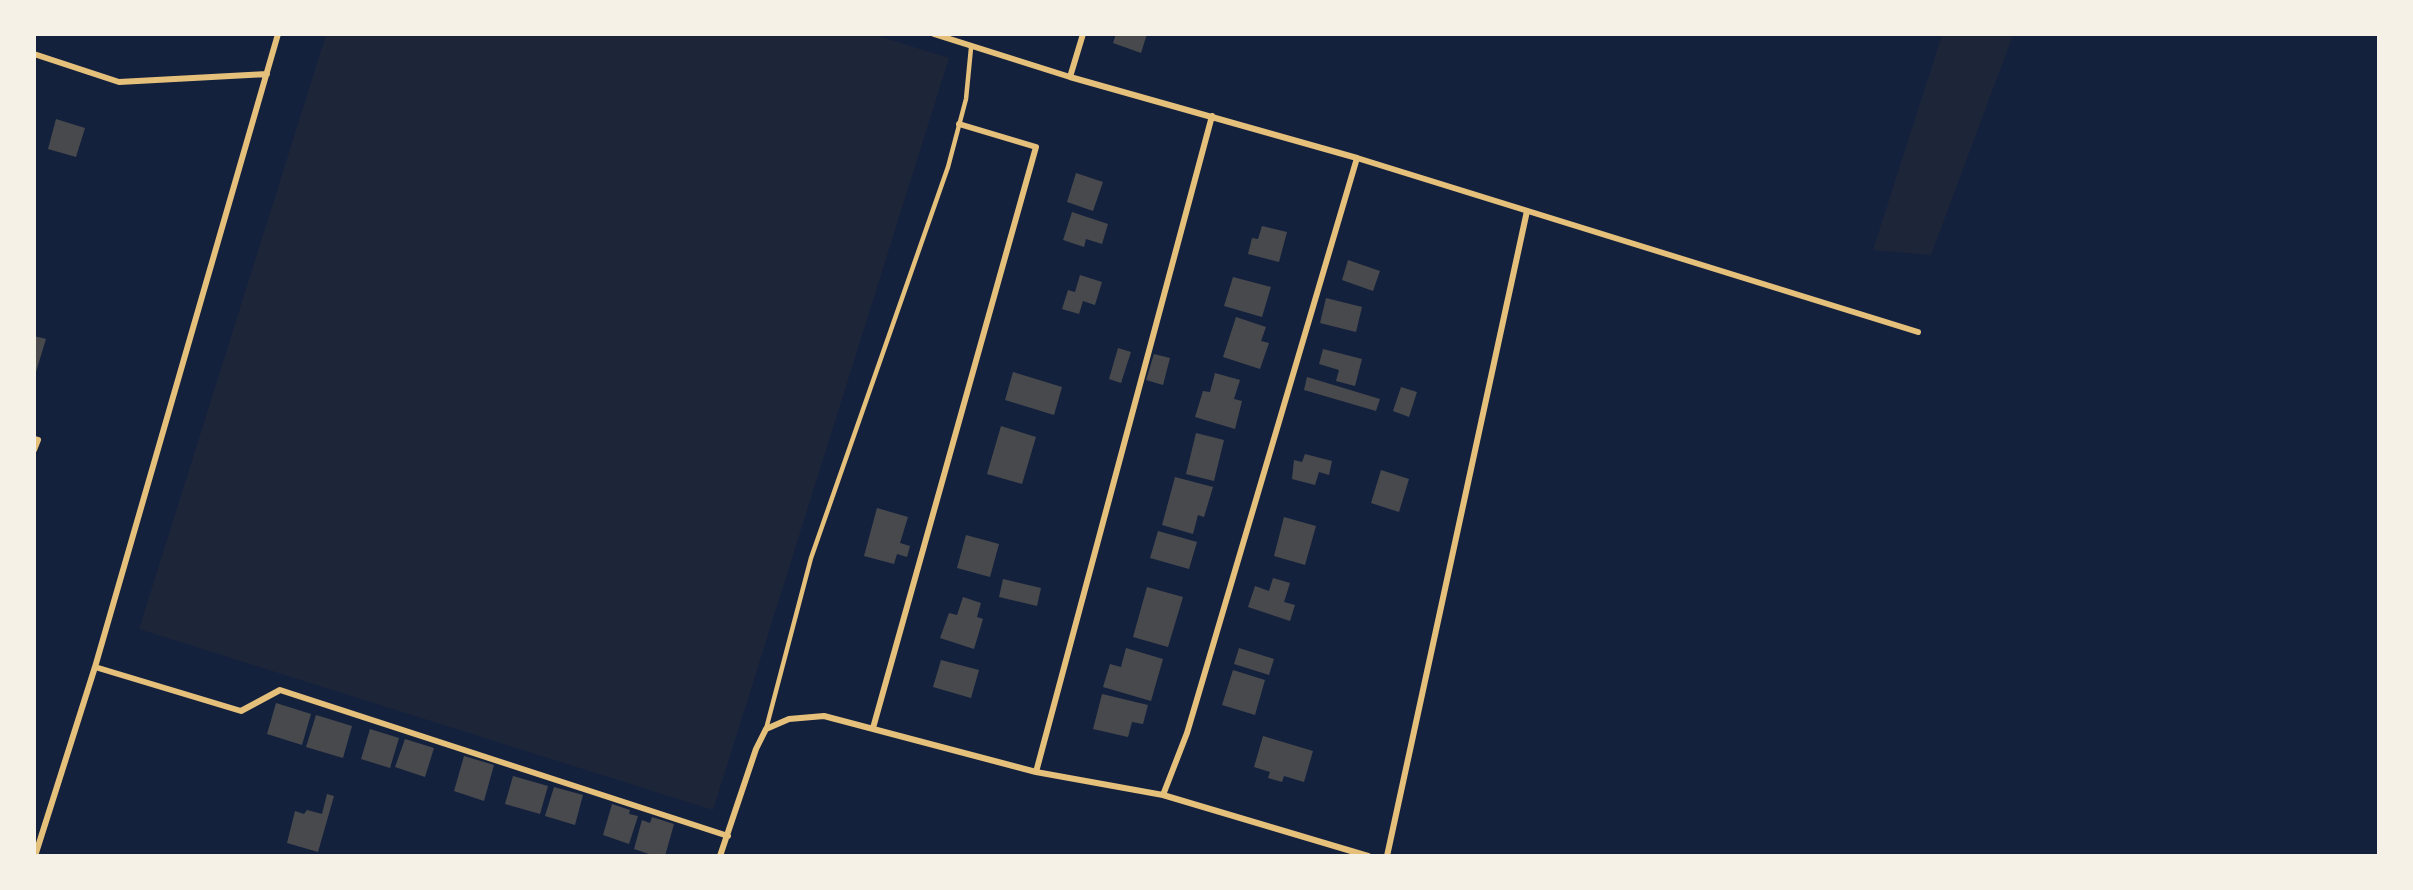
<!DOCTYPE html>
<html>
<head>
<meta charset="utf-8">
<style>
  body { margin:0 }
  #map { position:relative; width:2413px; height:890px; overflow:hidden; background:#14213d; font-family:Merriweather,serif }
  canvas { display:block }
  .frame { position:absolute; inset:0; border:36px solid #f6f1e7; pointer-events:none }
</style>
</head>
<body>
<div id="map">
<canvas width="2413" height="890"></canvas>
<div class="frame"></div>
</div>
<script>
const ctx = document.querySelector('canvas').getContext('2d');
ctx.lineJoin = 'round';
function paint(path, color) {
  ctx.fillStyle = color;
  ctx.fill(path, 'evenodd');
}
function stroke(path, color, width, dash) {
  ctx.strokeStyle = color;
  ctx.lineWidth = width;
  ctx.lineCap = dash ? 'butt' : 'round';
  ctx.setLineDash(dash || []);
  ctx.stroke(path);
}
const green = new Path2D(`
  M 875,35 L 949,58 L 713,810 L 139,629 L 326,35 Z
  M 1942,35 L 2013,35 L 1931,255 L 1873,250 Z`);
const building = new Path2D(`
  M 1116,34 L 1147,34 L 1141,53 L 1113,43 Z
  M 56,119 L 85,128 L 76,157 L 48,149 Z
  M 1076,173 L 1103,182 L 1093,211 L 1067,202 Z
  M 1072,212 L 1108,224 L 1102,244 L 1086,239 L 1084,247 L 1063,240 Z
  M 1262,226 L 1287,232 L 1279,262 L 1248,254 L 1252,238 L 1258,239 Z
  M 1348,260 L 1380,271 L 1373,291 L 1342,280 Z
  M 1080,275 L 1102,282 L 1095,305 L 1083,301 L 1079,314 L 1062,309 L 1068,290 L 1075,292 Z
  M 1233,277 L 1271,287 L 1262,317 L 1224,306 Z
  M 1326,298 L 1362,307 L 1356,332 L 1320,323 Z
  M 1236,317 L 1266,327 L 1261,341 L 1269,343 L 1260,369 L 1223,357 Z
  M 34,336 L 46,339 L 35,375 L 34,375 Z
  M 1118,348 L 1131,352 L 1121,383 L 1109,379 Z
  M 1323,349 L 1362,359 L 1355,386 L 1336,381 L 1339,370 L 1319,364 Z
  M 1154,354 L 1170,358 L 1163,385 L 1146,380 Z
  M 1013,372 L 1062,387 L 1054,415 L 1005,400 Z
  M 1215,373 L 1240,380 L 1234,399 L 1242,401 L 1235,429 L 1195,417 L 1203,391 L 1210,392 Z
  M 1307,377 L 1380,399 L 1376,411 L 1304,390 Z
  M 1401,387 L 1417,392 L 1409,417 L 1393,411 Z
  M 1001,426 L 1036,437 L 1022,484 L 987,474 Z
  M 1196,433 L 1224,440 L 1214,481 L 1186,474 Z
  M 1305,454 L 1332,461 L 1329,475 L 1319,472 L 1315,485 L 1292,479 L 1294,460 L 1302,462 Z
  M 1381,470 L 1409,479 L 1399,512 L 1371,503 Z
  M 1175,477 L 1213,487 L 1204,517 L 1198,515 L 1193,534 L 1162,525 Z
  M 877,508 L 908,517 L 900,543 L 910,546 L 907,557 L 897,554 L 894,564 L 864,556 Z
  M 1284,517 L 1316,526 L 1305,565 L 1274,556 Z
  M 1158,531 L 1197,542 L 1189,569 L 1150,558 Z
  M 966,535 L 999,544 L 990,577 L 957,568 Z
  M 1273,578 L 1290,583 L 1284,602 L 1295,605 L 1290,621 L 1248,607 L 1255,586 L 1269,591 Z
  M 1003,579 L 1041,588 L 1037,606 L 999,597 Z
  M 1147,587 L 1183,597 L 1168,647 L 1133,637 Z
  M 963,597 L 981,603 L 977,617 L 983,619 L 974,649 L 940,638 L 949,613 L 957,615 Z
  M 1126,648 L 1163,659 L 1151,701 L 1103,687 L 1110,664 L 1121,667 Z
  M 1239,648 L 1274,659 L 1269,675 L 1234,664 Z
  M 941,660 L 979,670 L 971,698 L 933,687 Z
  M 1233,670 L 1265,680 L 1255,715 L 1222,705 Z
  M 1102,694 L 1148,705 L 1143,724 L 1132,722 L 1128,737 L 1093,729 Z
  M 276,703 L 311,714 L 302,745 L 267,734 Z
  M 316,715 L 352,726 L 343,758 L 306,747 Z
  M 370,729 L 399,738 L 390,768 L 361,759 Z
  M 1263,736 L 1313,751 L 1304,782 L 1284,776 L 1282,782 L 1268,778 L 1270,772 L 1254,767 Z
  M 405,739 L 434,748 L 425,777 L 395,767 Z
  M 464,756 L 494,765 L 484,801 L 454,791 Z
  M 513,776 L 548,786 L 540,814 L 505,804 Z
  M 554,787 L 583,795 L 575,825 L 545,816 Z
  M 327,794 L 334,796 L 318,852 L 287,843 L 295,811 L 304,814 L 307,810 L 322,814 Z
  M 612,804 L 630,810 L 629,814 L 638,816 L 629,844 L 603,835 Z
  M 652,817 L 674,824 L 665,856 L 655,856 L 634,849 L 642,820 L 650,823 Z`);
const service = new Path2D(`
  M 766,729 L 811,558 L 948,167 L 966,99 L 971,48`);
const minor = new Path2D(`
  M 934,34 L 1070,77 L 1357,158 L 1918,332
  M 34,54 L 119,82 L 267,74
  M 1070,77 L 1083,34
  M 34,439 L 38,440 L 34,450
  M 95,667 L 241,711 L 280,690 L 728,836
  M 873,728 L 1036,147 L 959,124
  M 1036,772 L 1212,116
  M 1163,795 L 1187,733 L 1357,158
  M 35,856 L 95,667 L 278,34
  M 720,856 L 756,749 L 766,729 L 789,719 L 824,716 L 1036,772 L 1163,795 L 1368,856
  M 1387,856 L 1527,211`);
paint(green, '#1d2539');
paint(building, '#48494c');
stroke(service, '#e5c07b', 4.5);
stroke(minor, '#e5c07b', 6);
</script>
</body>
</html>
